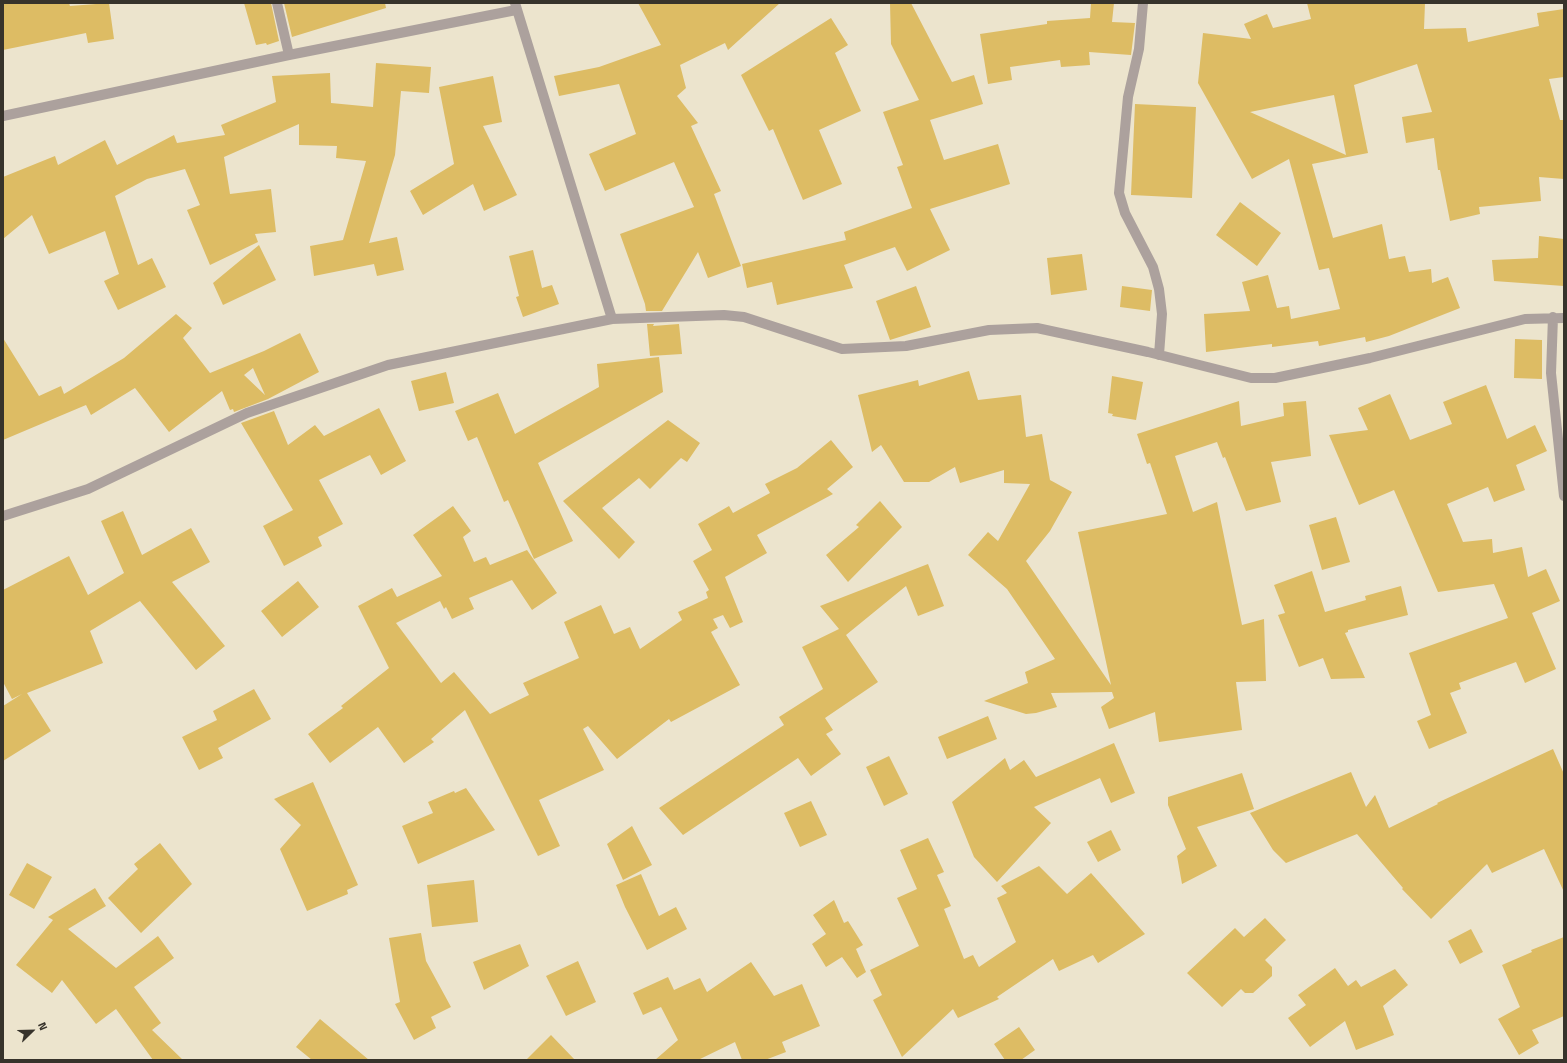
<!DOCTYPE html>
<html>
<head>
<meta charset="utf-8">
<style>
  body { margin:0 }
  #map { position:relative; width:1567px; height:1063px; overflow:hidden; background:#ece4cd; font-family:"Titillium Web",sans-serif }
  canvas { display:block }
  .frame { position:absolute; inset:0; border:4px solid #37332b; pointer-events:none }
  .north { position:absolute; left:12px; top:1011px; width:40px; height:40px; -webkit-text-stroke:3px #ece4cd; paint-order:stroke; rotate:67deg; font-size:11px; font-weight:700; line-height:16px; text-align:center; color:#37332b }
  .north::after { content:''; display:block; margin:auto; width:14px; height:18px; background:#37332b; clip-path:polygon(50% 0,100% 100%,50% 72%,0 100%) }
</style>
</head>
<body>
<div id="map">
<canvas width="1567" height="1063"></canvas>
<div class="frame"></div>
<div class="north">N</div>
</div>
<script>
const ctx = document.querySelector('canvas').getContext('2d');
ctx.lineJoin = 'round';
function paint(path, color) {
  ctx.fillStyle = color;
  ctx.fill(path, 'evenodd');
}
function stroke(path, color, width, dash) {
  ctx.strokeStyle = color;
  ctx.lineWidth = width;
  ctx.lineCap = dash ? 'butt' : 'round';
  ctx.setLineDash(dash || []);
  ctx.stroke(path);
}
const building = new Path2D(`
  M 3,3 L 69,3 L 70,6 L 109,3 L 114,39 L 88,43 L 86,33 L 3,50 Z
  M 244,3 L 271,3 L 279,41 L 267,45 L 266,43 L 256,45 Z
  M 284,3 L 385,3 L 386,8 L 292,37 Z
  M 638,3 L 780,3 L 728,50 L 725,43 L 680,65 L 686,88 L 677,96 L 698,123 L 691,126 L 721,191 L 714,194 L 741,266 L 708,278 L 698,252 L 662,311 L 646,311 L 645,304 L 620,234 L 694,207 L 674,162 L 605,191 L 589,154 L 636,134 L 619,84 L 559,96 L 554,76 L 599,67 L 661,45 Z
  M 890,3 L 911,3 L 952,82 L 974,75 L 983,104 L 930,120 L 944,160 L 998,144 L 1010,184 L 930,209 L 950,250 L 907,271 L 895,247 L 844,265 L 853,288 L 777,305 L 772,282 L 747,288 L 742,264 L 846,240 L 844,232 L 912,208 L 897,167 L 903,165 L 883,112 L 919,100 L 891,44 Z
  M 1091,3 L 1114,3 L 1112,22 L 1135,23 L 1131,55 L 1089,52 L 1090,65 L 1061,67 L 1060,60 L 1010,67 L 1012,80 L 988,84 L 980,34 L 1047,24 L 1047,21 L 1090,18 Z
  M 1307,3 L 1425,3 L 1424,29 L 1466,28 L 1468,42 L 1539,26 L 1537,13 L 1564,9 L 1564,77 L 1549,79 L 1560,120 L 1564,120 L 1564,179 L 1539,177 L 1541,201 L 1479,207 L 1480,214 L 1450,221 L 1440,170 L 1438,170 L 1434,138 L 1406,143 L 1402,117 L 1432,112 L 1417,64 L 1354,85 L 1368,153 L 1312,164 L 1333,238 L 1382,224 L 1389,259 L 1405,256 L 1409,272 L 1431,269 L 1432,283 L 1448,277 L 1460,308 L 1389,336 L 1366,342 L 1365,337 L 1319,346 L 1318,341 L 1272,347 L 1272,344 L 1206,352 L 1204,314 L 1250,311 L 1242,282 L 1268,275 L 1277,308 L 1289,306 L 1291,319 L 1340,309 L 1329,268 L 1319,270 L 1289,159 L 1252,179 L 1198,83 L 1203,33 L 1251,39 L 1244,24 L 1267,14 L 1273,28 L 1311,19 ZM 1334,95 L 1346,155 L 1250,112 Z
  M 831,18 L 848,45 L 835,53 L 861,111 L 819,130 L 842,184 L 803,200 L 773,129 L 769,131 L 741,75 Z
  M 376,63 L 431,67 L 429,93 L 401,91 L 395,155 L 369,243 L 397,237 L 404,270 L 377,276 L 374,264 L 314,276 L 310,246 L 343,240 L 366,161 L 336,158 L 337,146 L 299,145 L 299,124 L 224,157 L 230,194 L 271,189 L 276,232 L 255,234 L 258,242 L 210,265 L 187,210 L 200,205 L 185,169 L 147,179 L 115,196 L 138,265 L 152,258 L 166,287 L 118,310 L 104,281 L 119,274 L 105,231 L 49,254 L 32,215 L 3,239 L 3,177 L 55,156 L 58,165 L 105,140 L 117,165 L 174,135 L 177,143 L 225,135 L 221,125 L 276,102 L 272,76 L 330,73 L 331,103 L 373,107 Z
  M 493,76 L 502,122 L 483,126 L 517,195 L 484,211 L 473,184 L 423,215 L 410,191 L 454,164 L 439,87 Z
  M 1135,104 L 1196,107 L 1192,198 L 1131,195 Z
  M 1240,202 L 1281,233 L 1257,266 L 1216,235 Z
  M 1539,236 L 1564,239 L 1564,286 L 1494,281 L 1492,260 L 1538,258 Z
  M 259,245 L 276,280 L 223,305 L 213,283 Z
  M 533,250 L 542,288 L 552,285 L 559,304 L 523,317 L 516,297 L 519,296 L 509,256 Z
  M 1082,254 L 1087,290 L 1051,295 L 1047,258 Z
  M 916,286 L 931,327 L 890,340 L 876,301 Z
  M 1122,286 L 1152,290 L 1150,311 L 1120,307 Z
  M 176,314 L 192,328 L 183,338 L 210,373 L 264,351 L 300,333 L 319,372 L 268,399 L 234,412 L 233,409 L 230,410 L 222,391 L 169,432 L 135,388 L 91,415 L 86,405 L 3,440 L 3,338 L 39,396 L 61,386 L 64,394 L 124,358 ZM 253,368 L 265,395 L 244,375 Z
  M 647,324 L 654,324 L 653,326 L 679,324 L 682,354 L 650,356 Z
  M 1515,339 L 1542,340 L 1542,379 L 1514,378 Z
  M 659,357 L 663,392 L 538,463 L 573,541 L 534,559 L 508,500 L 504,502 L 477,437 L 468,441 L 455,411 L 498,393 L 515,434 L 599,387 L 597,364 Z
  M 969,371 L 978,400 L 1021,395 L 1026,437 L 1042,434 L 1050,480 L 1072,492 L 1050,531 L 1026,561 L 1111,685 L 1078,532 L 1167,514 L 1150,463 L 1147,464 L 1137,434 L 1239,401 L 1241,426 L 1284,416 L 1283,403 L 1306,401 L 1311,456 L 1271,462 L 1281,502 L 1246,511 L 1225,457 L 1223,458 L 1217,442 L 1175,456 L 1193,512 L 1217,502 L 1242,625 L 1264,619 L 1266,681 L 1236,682 L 1242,730 L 1159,742 L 1155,712 L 1109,729 L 1101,707 L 1114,698 L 1112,692 L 1051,693 L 1057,707 L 1036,713 L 1026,714 L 984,701 L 1028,683 L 1025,672 L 1055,659 L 1007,589 L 968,555 L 988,532 L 998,541 L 1030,484 L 1004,483 L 1004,470 L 960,483 L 955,467 L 929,482 L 904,482 L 881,445 L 872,452 L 858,395 L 918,380 L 919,386 Z
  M 446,372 L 454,403 L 419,411 L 411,381 Z
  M 1112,376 L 1143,382 L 1136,420 L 1112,416 L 1113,414 L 1108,413 Z
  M 1486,385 L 1507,439 L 1535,425 L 1547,451 L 1516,465 L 1525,490 L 1494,502 L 1488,487 L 1447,504 L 1463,542 L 1492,539 L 1493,553 L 1522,547 L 1528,577 L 1546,569 L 1560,601 L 1532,613 L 1556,669 L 1525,683 L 1516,662 L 1459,683 L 1461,689 L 1450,693 L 1467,733 L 1429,749 L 1417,721 L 1431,715 L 1409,653 L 1508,618 L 1494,584 L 1438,592 L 1394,490 L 1359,505 L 1329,435 L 1368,430 L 1358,408 L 1390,394 L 1410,440 L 1452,424 L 1443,402 Z
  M 379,408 L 406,461 L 381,475 L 370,455 L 319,480 L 343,524 L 318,537 L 322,546 L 284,566 L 263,526 L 293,510 L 241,423 L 274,411 L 288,445 L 315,425 L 324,436 Z
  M 668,420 L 700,443 L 687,462 L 681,458 L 650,489 L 639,478 L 602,508 L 635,542 L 619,559 L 563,501 Z
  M 831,440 L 853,467 L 827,489 L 833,494 L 757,535 L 767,553 L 725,577 L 743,622 L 730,628 L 723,615 L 713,619 L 718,628 L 711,632 L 740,685 L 671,722 L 669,719 L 617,759 L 588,726 L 583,729 L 604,770 L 539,800 L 560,846 L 538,856 L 465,710 L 431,739 L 434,742 L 404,763 L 378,727 L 330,763 L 308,734 L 343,708 L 341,706 L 389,668 L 358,606 L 392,588 L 397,597 L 442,576 L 413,535 L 453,506 L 471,531 L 463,537 L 474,562 L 486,557 L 490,565 L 527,550 L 557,593 L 532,610 L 512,580 L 469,598 L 474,609 L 452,619 L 446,607 L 444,609 L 440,601 L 396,623 L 441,683 L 454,672 L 490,714 L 529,695 L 523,683 L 579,658 L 564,622 L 601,605 L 614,634 L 630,627 L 640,649 L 682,620 L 678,612 L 708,598 L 706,592 L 709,590 L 693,561 L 712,550 L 698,524 L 729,506 L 733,513 L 770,493 L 765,484 L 797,468 Z
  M 880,501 L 902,527 L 848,582 L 826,555 L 859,527 L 856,525 Z
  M 123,511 L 142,555 L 191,528 L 210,562 L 172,582 L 225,646 L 196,670 L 140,601 L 90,631 L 103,663 L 27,693 L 51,731 L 3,761 L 3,706 L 22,694 L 12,699 L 3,682 L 3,590 L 69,556 L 88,595 L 124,573 L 101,521 Z
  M 1336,517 L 1350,562 L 1322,570 L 1309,525 Z
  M 928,564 L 944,606 L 918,616 L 906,586 L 846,635 L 878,682 L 825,718 L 833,730 L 826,734 L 841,754 L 811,776 L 798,758 L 683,835 L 659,808 L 784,725 L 779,717 L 823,689 L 802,647 L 839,629 L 820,606 Z
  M 1312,571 L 1325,612 L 1366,600 L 1365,596 L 1401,586 L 1408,615 L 1348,630 L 1348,632 L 1345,633 L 1365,678 L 1331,679 L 1323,658 L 1299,667 L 1278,615 L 1285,613 L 1274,585 Z
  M 298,581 L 319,607 L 282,637 L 261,611 Z
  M 254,689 L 271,719 L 218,748 L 223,758 L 199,770 L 182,737 L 217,720 L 213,711 Z
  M 988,716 L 997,739 L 947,759 L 938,737 Z
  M 1114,743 L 1135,793 L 1111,803 L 1100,778 L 1034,807 L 1051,823 L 997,882 L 974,857 L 952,802 L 1005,758 L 1010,770 L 1024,760 L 1036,777 Z
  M 1553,749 L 1564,774 L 1564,892 L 1544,849 L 1492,873 L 1487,864 L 1431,919 L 1402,889 L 1403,888 L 1357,834 L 1286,863 L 1273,850 L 1250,813 L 1351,772 L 1366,807 L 1375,795 L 1389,828 L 1438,804 L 1437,803 Z
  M 889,756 L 908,794 L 884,806 L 866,767 Z
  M 1242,773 L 1254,809 L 1197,827 L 1217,866 L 1182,884 L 1177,856 L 1186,849 L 1168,805 L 1168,797 Z
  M 313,782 L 358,885 L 347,890 L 348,894 L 307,911 L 280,849 L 301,825 L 274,799 Z
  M 466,788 L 495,830 L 418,864 L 402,826 L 433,813 L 428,802 L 454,791 L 455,793 Z
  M 811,801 L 827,835 L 800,847 L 784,813 Z
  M 632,826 L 652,865 L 623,880 L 607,844 Z
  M 1111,830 L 1121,850 L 1098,862 L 1087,842 Z
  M 928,838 L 944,872 L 937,875 L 951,906 L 944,909 L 964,959 L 973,955 L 979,967 L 1016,942 L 997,898 L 1007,893 L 1001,886 L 1039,866 L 1067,894 L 1091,873 L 1145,934 L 1098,963 L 1093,955 L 1059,971 L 1053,959 L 997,997 L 999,999 L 958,1018 L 953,1009 L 902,1057 L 873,1000 L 882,995 L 870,970 L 919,946 L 897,898 L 917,889 L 900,850 Z
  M 160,843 L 192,884 L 141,933 L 108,898 L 138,869 L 134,864 Z
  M 27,863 L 52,877 L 34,909 L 9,895 Z
  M 641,874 L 659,916 L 676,907 L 687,929 L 647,950 L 625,907 L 616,885 Z
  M 474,880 L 478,922 L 432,927 L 427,885 Z
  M 95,888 L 106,906 L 68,929 L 116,968 L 158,936 L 174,958 L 134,987 L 161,1023 L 152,1030 L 183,1060 L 153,1060 L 116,1009 L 96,1024 L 62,980 L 52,993 L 16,965 L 53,920 L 48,917 Z
  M 834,900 L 844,923 L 848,921 L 863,945 L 856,949 L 866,972 L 857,978 L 842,957 L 826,967 L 812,944 L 826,934 L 813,915 Z
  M 1265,918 L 1286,940 L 1265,960 L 1272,967 L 1272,976 L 1253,993 L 1245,993 L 1241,989 L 1222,1007 L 1187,973 L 1235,928 L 1244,937 Z
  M 1471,929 L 1483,952 L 1460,964 L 1448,941 Z
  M 421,933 L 426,961 L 451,1007 L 431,1017 L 436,1028 L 414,1040 L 395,1004 L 400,1002 L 389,938 Z
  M 1564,937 L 1564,1016 L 1532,1030 L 1539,1043 L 1519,1055 L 1498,1019 L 1520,1007 L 1502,965 L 1532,952 L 1531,950 Z
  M 520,944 L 529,966 L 484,990 L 473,962 Z
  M 578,961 L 596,1002 L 566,1016 L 546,976 Z
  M 751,962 L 774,996 L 802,984 L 820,1026 L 782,1042 L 786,1052 L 765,1060 L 742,1060 L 735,1042 L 698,1060 L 655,1060 L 678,1040 L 661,1007 L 643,1015 L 633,993 L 668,977 L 674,990 L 700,978 L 707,992 Z
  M 1335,968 L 1348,986 L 1356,980 L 1361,987 L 1395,969 L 1408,985 L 1383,1006 L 1394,1035 L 1356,1050 L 1345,1021 L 1310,1047 L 1288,1018 L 1306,1005 L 1298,995 Z
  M 320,1019 L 369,1060 L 312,1060 L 296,1047 Z
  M 1019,1027 L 1035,1050 L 1021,1060 L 1005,1060 L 994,1044 Z
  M 551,1035 L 575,1060 L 526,1060 Z`);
const minor = new Path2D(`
  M 277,3 L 289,55
  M 515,3 L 612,319
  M 1143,3 L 1139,49 L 1128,97 L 1119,193 L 1125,213 L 1153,267 L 1159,289 L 1162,314 L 1159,355
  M 3,116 L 289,55 L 516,10
  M 1553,317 L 1551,373 L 1564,496
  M 3,516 L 88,489 L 247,413 L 388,365 L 612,319 L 724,315 L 744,317 L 842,349 L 906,346 L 989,330 L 1037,328 L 1148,352 L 1251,378 L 1275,378 L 1370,358 L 1525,319 L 1564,318`);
paint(building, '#ddbc64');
stroke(minor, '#aca19d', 10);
</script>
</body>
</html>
